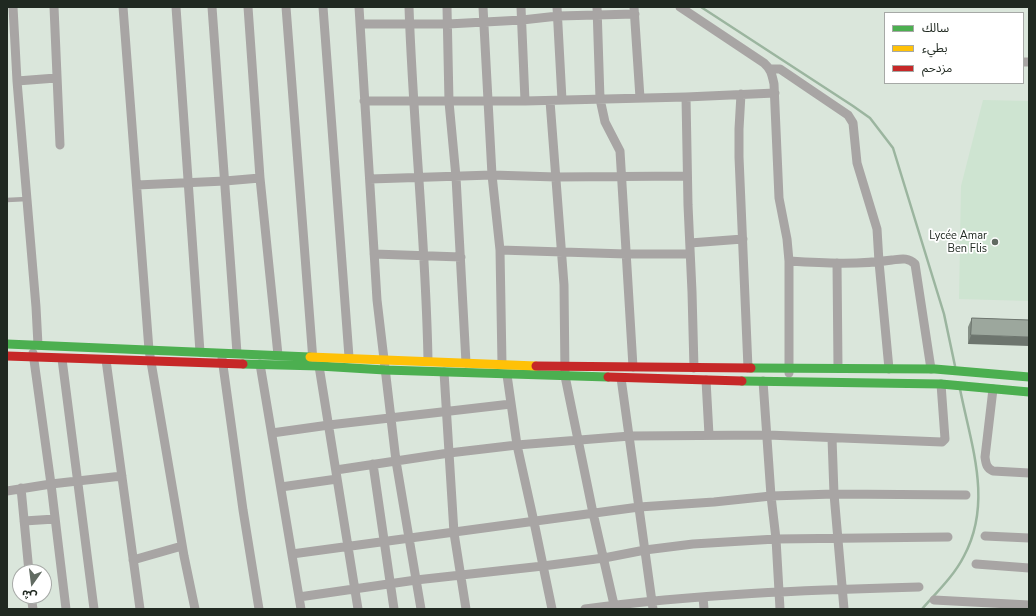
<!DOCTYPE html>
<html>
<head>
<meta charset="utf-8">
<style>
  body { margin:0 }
  #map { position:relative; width:1036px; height:616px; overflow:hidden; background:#dae6db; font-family:"Nunito Sans","Noto Sans Arabic",sans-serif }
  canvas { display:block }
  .frame { position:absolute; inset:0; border:8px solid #202921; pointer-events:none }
  .legend { position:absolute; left:884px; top:12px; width:140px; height:72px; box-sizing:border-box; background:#fff; border:1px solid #a6a9a6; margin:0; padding:5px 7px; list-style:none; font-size:12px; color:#202921 }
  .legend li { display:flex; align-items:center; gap:8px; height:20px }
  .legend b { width:20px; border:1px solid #a6a9a6 }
  .north { position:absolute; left:12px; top:564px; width:40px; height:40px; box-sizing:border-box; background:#fff; border:1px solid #a6a9a6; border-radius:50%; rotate:194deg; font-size:11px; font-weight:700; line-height:16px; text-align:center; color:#202921 }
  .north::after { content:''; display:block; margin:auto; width:14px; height:18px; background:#616b62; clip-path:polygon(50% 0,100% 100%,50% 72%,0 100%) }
</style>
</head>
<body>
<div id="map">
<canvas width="1036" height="616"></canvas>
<div class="frame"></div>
<ul class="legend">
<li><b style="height:5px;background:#4caf50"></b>سالك</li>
<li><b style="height:5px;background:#ffc107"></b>بطيء</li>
<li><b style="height:5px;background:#c62828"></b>مزدحم</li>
</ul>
<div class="north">ش</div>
</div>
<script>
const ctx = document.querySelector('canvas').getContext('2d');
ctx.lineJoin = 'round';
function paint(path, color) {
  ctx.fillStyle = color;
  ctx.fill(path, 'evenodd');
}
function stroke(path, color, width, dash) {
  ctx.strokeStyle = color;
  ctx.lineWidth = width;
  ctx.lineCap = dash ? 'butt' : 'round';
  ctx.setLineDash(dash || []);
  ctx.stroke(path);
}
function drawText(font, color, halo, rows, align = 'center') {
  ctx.font = font + ' "Nunito Sans",sans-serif';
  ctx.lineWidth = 3.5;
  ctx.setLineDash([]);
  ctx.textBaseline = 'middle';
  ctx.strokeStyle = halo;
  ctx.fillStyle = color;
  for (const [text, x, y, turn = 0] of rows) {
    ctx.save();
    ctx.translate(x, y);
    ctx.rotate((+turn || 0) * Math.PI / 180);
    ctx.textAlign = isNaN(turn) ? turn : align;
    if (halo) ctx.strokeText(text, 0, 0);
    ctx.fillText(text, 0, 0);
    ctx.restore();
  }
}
const built = new Path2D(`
  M 983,100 L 1029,101 L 1029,301 L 959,299 L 961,186 Z`);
const stream = new Path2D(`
  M 701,7 L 853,106 L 870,118 L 893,148 L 944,314 L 955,366
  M 922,609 C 936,593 954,576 964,556 C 993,502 971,445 960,389`);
const lane = new Path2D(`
  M 7,200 L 27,199`);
const street = new Path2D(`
  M 13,7 L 17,81 L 36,307 L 38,345
  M 54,7 L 60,145
  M 123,7 L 149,350 L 184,556 L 195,609
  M 176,7 L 200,352
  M 212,7 L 237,353
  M 248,7 L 260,178 L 278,355
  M 286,7 L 313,361
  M 323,7 L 349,357
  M 359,7 L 377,300 L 396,461 L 421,609
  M 409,7 C 413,125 426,243 428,361
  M 447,7 L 449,102 L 456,177 L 466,363
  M 483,7 L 492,175 L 500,250 L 502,364
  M 521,7 L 525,101
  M 557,7 L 562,100
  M 597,7 L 600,99 L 605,122 L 620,151 L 633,367
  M 634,7 L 640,98
  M 680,7 L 764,63 C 771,69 772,75 774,84 L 779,198 L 787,239 L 789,261 L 789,373
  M 360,24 L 448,24 L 522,20 L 558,16 L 635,14
  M 1023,62 L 1029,62
  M 770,69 L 780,69 L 811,90 L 848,115 L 853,123 L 857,163 L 877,229 L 879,262 L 889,369
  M 17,81 L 56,78
  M 741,94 L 739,129 L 739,157 L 748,368
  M 686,97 L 688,205 L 692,292 L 694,368
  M 364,101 L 525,101 L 686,97 L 775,93
  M 550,101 L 564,285 L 565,376 L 593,513 L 615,609
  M 370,179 L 492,175 L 556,177 L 687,176
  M 137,185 L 225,181 L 260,178
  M 690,243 L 743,239
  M 500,250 L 626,254 L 690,254
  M 374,254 L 461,257
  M 789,261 C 823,263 857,265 892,260 C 901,259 908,257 915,264 L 931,369
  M 837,263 L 838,368
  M 33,353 L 51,484 L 66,609
  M 222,358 L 243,510 L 259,609
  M 62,359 L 94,609
  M 106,360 L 140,609
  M 260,364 L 301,609
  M 319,366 L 358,609
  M 444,372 L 454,533 L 466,609
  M 507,375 L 517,445 L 534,522 L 552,609
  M 621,378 L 653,609
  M 706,380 L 709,435
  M 763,381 L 771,496 L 776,539 L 780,609
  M 993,389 L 985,457 C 986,465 987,468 993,471 L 1029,473
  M 272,433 L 329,425 L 511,404
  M 832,438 L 834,494 L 844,609
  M 373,464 L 394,609
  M 336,470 L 449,453 L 517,445 L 630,436 L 768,435 L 942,442 L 945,439 L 941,384
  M 281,487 L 337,479
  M 21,488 L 29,572
  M 7,491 L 51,484 L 122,476
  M 24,521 L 55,519
  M 985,536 L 1029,538
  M 292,554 L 639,507 L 714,502 L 771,496 L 834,494 L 966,495
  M 133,560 L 182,546
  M 976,564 L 1029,568
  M 31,596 L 33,609
  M 299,597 L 416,580 L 543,566 L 604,558 L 645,550 L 693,544 L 776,539 L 948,537
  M 703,597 L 704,609
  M 934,600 L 1029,605
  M 585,609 C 696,594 807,590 919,587`);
const fast = new Path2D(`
  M 7,344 L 310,357
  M 243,364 L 319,366 L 385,370 L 608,377
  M 751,368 L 935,369 L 1029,377
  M 742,381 L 941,384 L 1029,392`);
const slow = new Path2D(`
  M 310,357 L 536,366`);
const jam = new Path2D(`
  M 7,356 L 243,364
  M 536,366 L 751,368
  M 608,377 L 742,381`);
const wall = new Path2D(`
  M 972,318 L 1029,320 L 968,344 L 968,327 Z`);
const shadedWall = new Path2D(`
  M 971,335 L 1029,337 L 1029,346 L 968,344 Z`);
const building = new Path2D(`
  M 972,318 L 1029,320 L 1029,337 L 971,335 Z`);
const markers = [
  [995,242,4,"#616b62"]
];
const poiNames = [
  ["Lycée Amar",987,236],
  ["Ben Flis",987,249]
];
paint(built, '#cee4d1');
stroke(stream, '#9bb59f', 2.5);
stroke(lane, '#a8a5a4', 4.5);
stroke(street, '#a8a5a4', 9);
stroke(fast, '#4caf50', 9);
stroke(slow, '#ffc107', 9);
stroke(jam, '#c62828', 9);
paint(wall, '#869087');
paint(shadedWall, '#6d756e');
paint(building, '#9ca79d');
stroke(building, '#6d756e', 1);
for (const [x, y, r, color] of markers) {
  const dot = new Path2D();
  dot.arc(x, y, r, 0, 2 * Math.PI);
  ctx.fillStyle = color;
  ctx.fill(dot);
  stroke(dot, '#fff', 1.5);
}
drawText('11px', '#202921', '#fff', poiNames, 'right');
</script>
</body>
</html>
